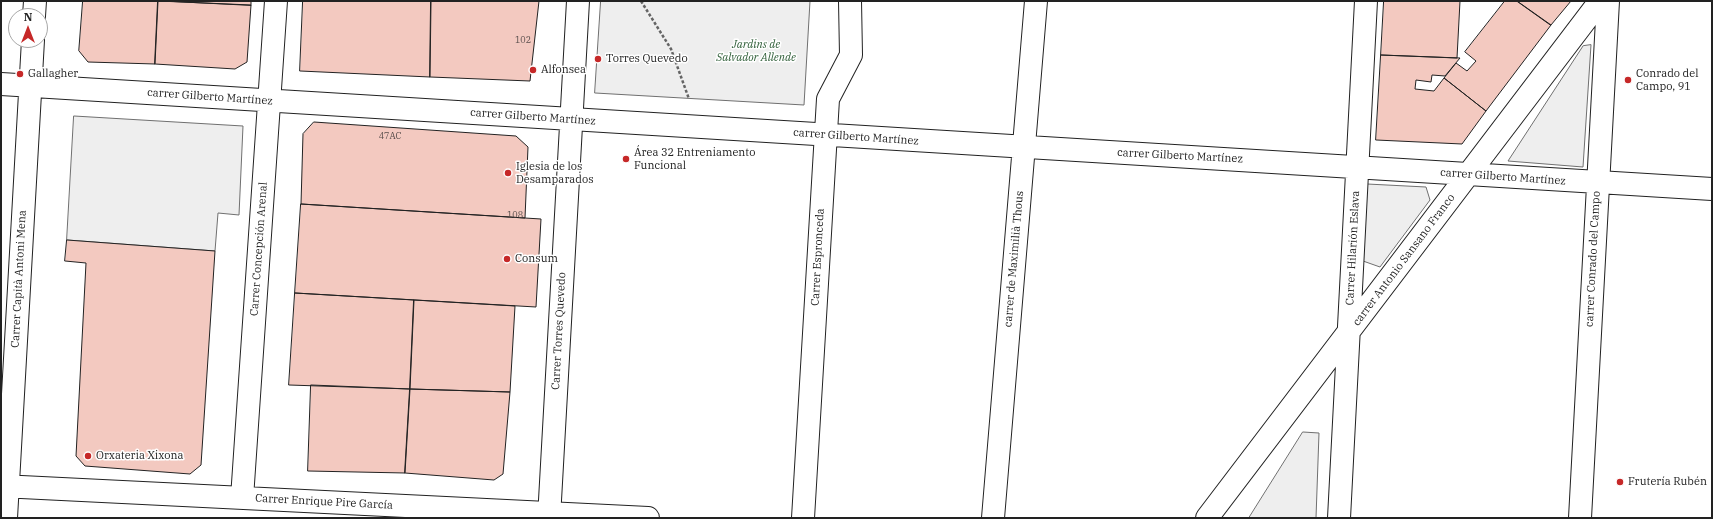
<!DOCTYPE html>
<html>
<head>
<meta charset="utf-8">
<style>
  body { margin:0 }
  #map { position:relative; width:1713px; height:519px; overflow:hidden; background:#fff; font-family:"IBM Plex Serif",serif }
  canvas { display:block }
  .frame { position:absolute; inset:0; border:2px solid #222; pointer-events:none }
  .north { position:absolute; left:8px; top:8px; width:40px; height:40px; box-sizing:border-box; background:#fff; border:1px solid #a7a7a7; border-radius:50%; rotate:0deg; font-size:11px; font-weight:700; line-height:16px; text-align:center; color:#222 }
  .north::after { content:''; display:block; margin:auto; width:14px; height:18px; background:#c62828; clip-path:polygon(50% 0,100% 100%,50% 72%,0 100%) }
</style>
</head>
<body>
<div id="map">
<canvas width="1713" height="519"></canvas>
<div class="frame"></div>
<div class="north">N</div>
</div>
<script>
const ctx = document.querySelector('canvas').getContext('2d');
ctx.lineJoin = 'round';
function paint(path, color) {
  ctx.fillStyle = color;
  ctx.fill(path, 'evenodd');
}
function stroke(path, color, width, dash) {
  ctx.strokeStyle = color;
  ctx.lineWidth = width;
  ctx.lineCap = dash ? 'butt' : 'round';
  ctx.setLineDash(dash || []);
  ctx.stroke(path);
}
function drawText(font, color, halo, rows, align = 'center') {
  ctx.font = font + ' "IBM Plex Serif",serif';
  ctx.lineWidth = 3;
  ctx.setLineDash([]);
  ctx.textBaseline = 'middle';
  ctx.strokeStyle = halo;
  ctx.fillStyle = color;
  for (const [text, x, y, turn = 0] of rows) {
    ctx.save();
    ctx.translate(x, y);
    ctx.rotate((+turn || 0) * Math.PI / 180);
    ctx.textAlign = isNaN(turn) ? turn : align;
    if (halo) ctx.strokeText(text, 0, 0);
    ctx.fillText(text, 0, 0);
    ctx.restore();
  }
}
const green = new Path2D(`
  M 601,1 L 810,1 L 804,105 L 595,93 Z
  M 1591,45 L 1583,167 L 1508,161 L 1583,46 Z
  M 74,116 L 243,126 L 239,215 L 218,213 L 215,251 L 67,240 Z
  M 1367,184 L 1426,187 L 1430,200 L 1380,267 L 1363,261 Z
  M 1303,432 L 1319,433 L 1316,518 L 1249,518 Z`);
const building = new Path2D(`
  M 83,1 L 158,1 L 155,64 L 88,62 L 79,51 Z
  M 158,1 L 251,5 L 247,62 L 235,69 L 155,64 Z
  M 164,1 L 251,1 L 251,5 Z
  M 303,1 L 431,1 L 430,77 L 300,71 Z
  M 431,1 L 539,1 L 530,81 L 430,77 Z
  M 1384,1 L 1460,1 L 1457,58 L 1381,55 Z
  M 1505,1 L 1517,1 L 1551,25 L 1486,111 L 1444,78 L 1456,63 L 1467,71 L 1476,61 L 1465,52 Z
  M 1517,1 L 1571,1 L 1551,25 Z
  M 1381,55 L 1460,58 L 1445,76 L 1432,75 L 1431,82 L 1416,80 L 1415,89 L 1434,91 L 1444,78 L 1486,111 L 1462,144 L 1376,140 Z
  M 314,122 L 516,136 L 528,147 L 525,218 L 301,204 L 303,134 Z
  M 301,204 L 541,219 L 536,307 L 295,293 Z
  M 67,240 L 215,251 L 201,465 L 190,474 L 85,466 L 76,456 L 86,263 L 65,261 Z
  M 295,293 L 414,300 L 410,389 L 289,385 Z
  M 414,300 L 515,306 L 510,392 L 410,389 Z
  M 311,385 L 410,389 L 405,473 L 308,471 Z
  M 410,389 L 510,392 L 503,474 L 494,480 L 405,473 Z`);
const path = new Path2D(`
  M 641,1 L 671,49 L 689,99`);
const minor = new Path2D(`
  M 34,16 L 35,1
  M 1,84 L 1712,189
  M 1,486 L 648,518
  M 242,498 L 276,1
  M 6,518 L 33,40
  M 549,518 L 578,1
  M 803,518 L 828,99 L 851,55 L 850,1
  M 993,518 L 1036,1
  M 1207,518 L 1600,1
  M 1339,518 L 1366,1
  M 1580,518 L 1608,1`);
const markers = [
  [598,59,4,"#c62828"],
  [533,70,4,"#c62828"],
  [20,74,4,"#c62828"],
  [1628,80,4,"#c62828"],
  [626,159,4,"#c62828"],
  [508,173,4,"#c62828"],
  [507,259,4,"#c62828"],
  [88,456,4,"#c62828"],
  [1620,482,4,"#c62828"]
];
const numberNames = [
  ["102",523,40],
  ["47AC",390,136],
  ["108",515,215]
];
const parkNames = [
  ["Jardins de",756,45],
  ["Salvador Allende",756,58]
];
const poiNames = [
  ["Torres Quevedo",606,59],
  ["Alfonsea",541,70],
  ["Gallagher",28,74],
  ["Conrado del",1636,74],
  ["Campo, 91",1636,87],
  ["Área 32 Entreniamento",634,153],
  ["Funcional",634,166],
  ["Iglesia de los",516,167],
  ["Desamparados",516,180],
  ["Consum",515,259],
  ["Orxateria Xixona",96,456],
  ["Frutería Rubén",1628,482]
];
const streetNames = [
  ["carrer Gilberto Martínez",210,97,4],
  ["carrer Gilberto Martínez",533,117,4],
  ["carrer Gilberto Martínez",856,137,4],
  ["carrer Gilberto Martínez",1180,156,3],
  ["carrer Gilberto Martínez",1503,177,4],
  ["Carrer Hilarión Eslava",1353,248,-87],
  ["Carrer Concepción Arenal",259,249,-86],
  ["Carrer Espronceda",818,257,-87],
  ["carrer de Maximilià Thous",1014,259,-85],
  ["carrer Conrado del Campo",1593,259,-87],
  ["carrer Antonio Sansano Franco",1404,260,-53],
  ["Carrer Capità Antoni Mena",19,279,-87],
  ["Carrer Torres Quevedo",559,331,-87],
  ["Carrer Enrique Pire García",324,502,3]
];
paint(green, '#eee');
stroke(green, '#6f6f6f', 1);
paint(building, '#f3c9c0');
stroke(building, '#222', 1);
stroke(minor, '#222', 24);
stroke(path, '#646464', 2.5, [3, 2]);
stroke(minor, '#fff', 22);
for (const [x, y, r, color] of markers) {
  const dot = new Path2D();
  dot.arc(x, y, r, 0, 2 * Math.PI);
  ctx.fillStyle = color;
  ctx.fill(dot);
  stroke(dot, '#fff', 1.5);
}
drawText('9px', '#564c4a', null, numberNames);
drawText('italic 11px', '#2f5e38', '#fff', parkNames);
drawText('11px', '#222', '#fff', poiNames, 'left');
drawText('11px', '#222', '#fff', streetNames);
</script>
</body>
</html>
